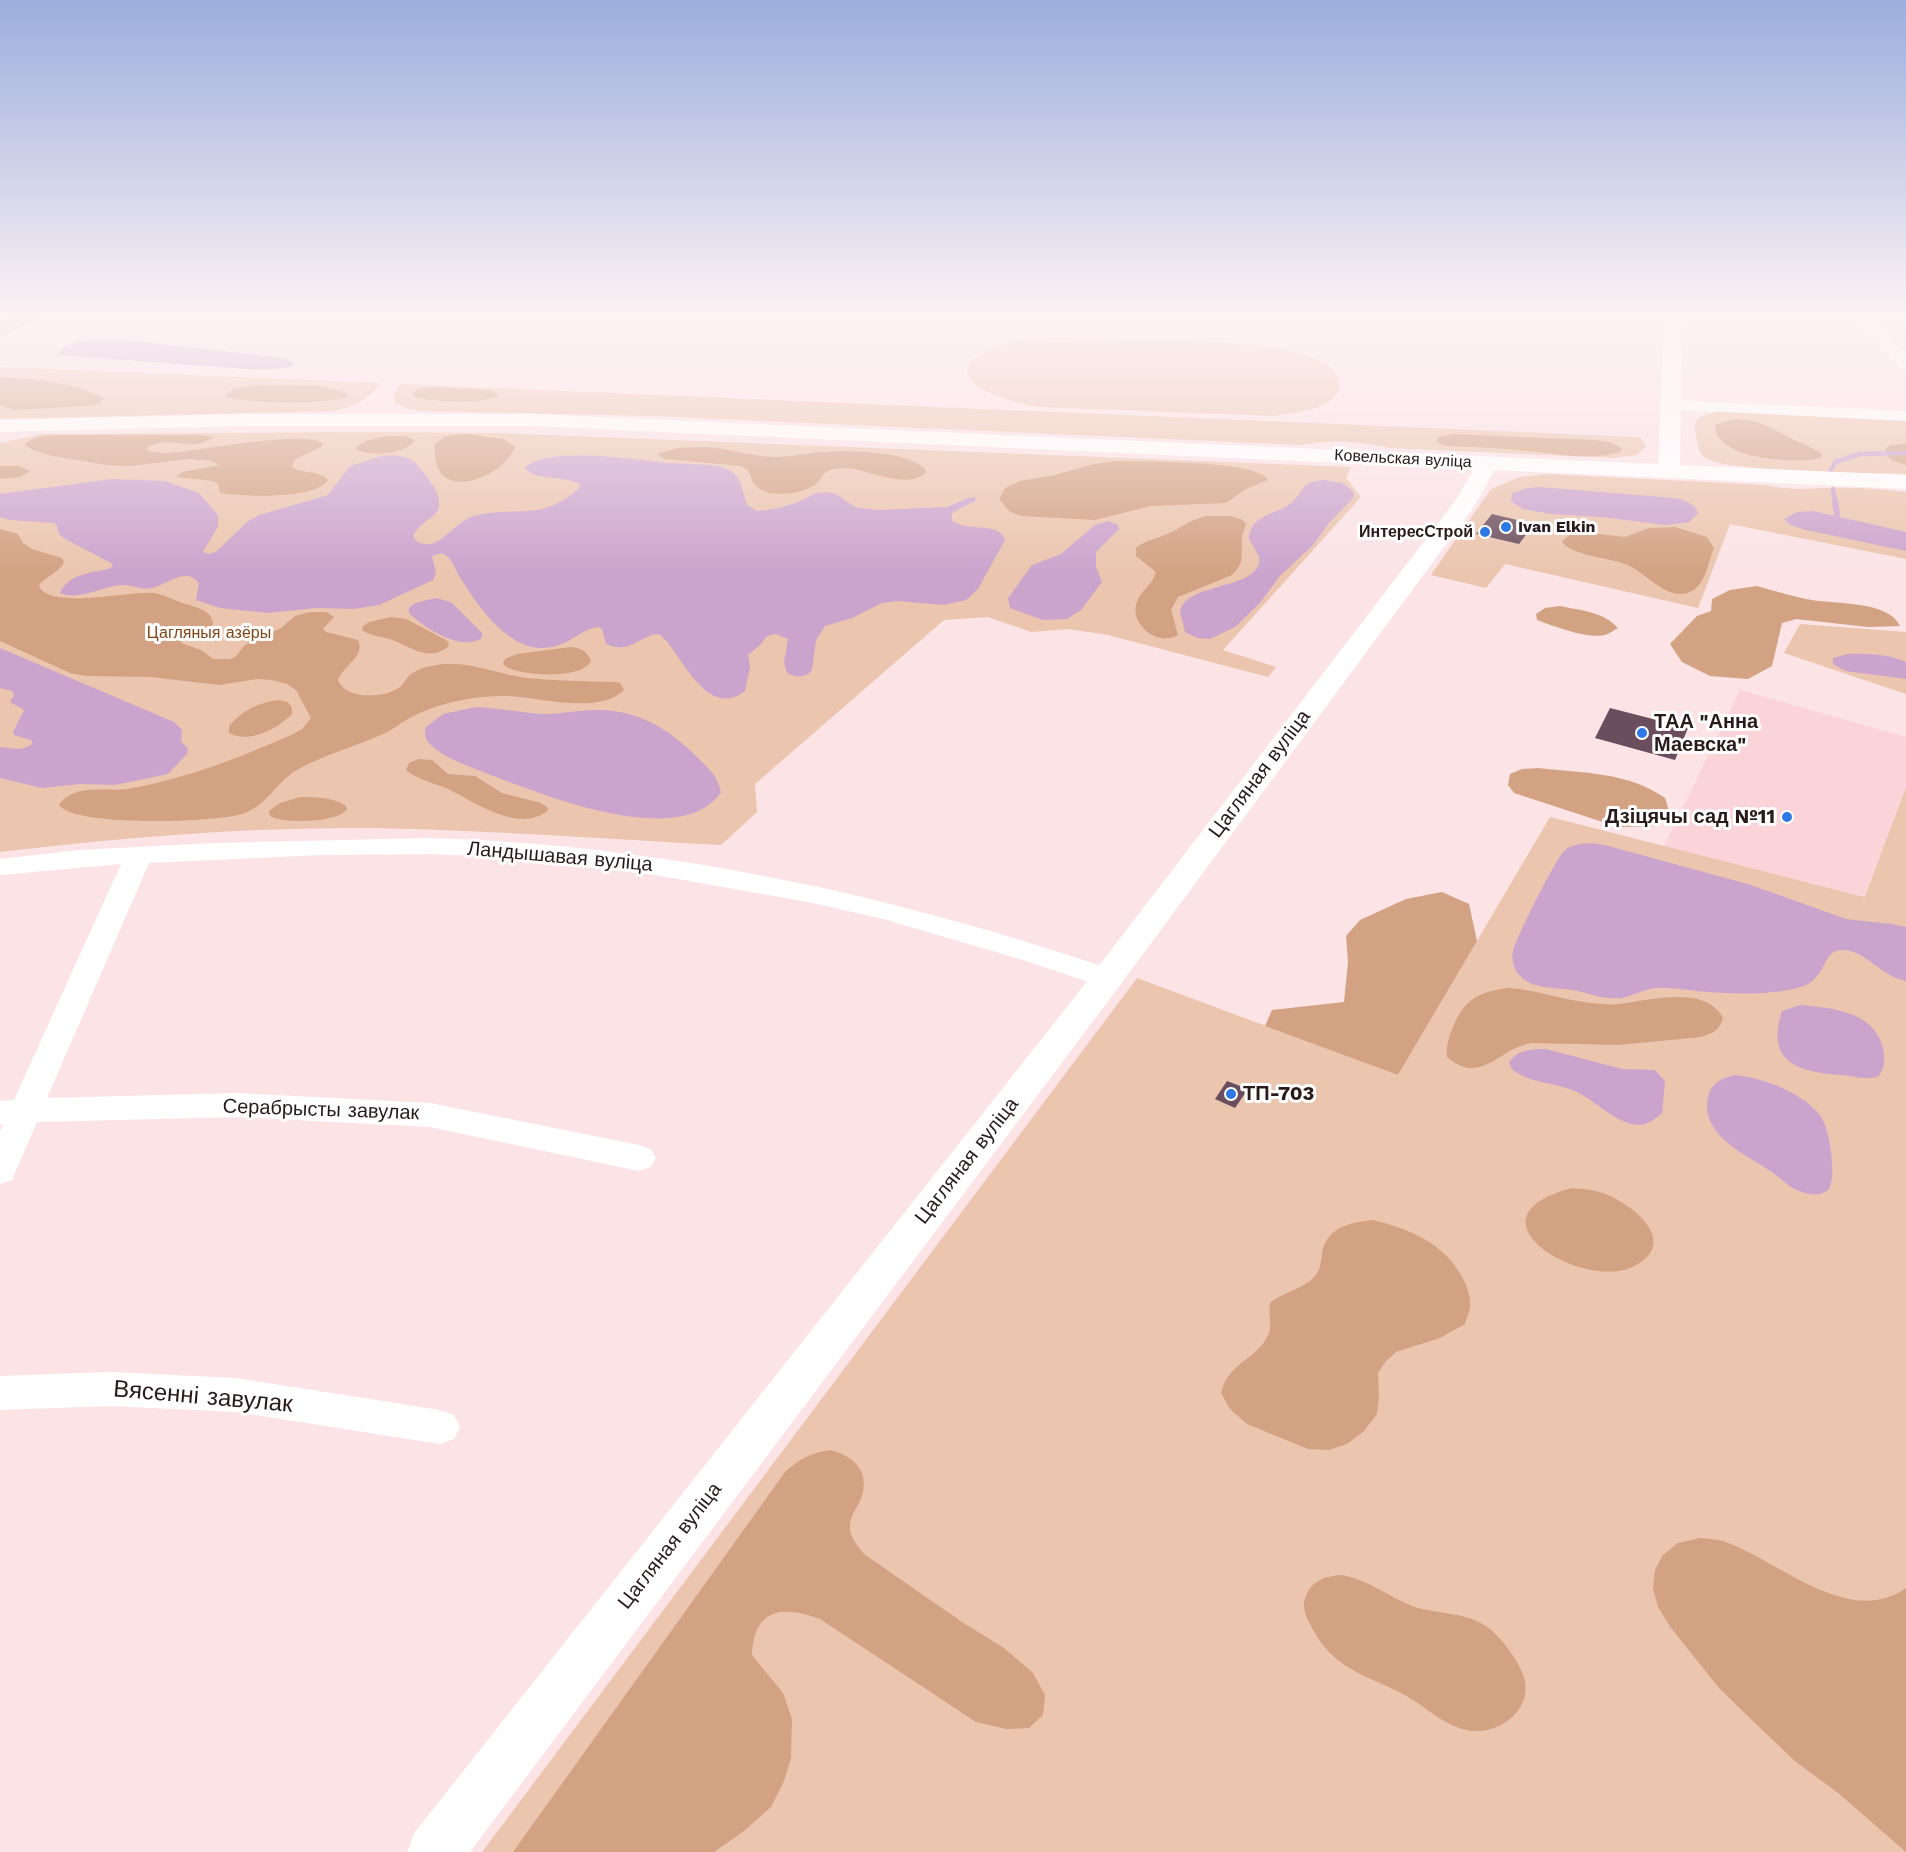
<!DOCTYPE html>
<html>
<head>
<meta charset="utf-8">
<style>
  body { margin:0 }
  canvas { display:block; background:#fbe3e6 }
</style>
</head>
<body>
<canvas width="1906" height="1852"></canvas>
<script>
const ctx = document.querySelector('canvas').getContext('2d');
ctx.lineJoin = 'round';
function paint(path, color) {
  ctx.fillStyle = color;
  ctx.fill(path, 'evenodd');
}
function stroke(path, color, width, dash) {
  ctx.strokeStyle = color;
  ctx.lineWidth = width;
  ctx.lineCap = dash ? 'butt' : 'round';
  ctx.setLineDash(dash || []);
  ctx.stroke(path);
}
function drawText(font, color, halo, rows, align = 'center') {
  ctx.font = font + ' "Work Sans",sans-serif';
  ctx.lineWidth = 6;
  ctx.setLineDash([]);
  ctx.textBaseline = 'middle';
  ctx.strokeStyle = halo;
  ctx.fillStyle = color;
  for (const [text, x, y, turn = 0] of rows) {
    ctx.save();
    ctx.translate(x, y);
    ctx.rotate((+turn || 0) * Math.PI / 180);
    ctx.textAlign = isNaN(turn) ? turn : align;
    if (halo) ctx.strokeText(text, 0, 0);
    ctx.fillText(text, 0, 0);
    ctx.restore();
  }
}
const built = new Path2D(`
  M 1740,690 L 1906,737 L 1906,787 L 1866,897 L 1664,846 Z`);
const green = new Path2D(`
  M 1072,338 C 1104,339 1136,340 1168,341 C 1199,342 1346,339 1340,389 L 1332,400 L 1314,409 L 1274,416 L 1039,407 C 1017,404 929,381 986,351 C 1011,338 1043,337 1072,338 Z
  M 0,367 L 381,383 C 367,400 356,406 335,411 L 0,419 Z
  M 400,384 L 1640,437 L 1646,446 L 1637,455 L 1613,458 L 1390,448 C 1359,441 1332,439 1301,445 L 653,416 L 421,411 L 408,409 L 395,403 L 394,394 Z
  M 1719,411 L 1906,418 L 1906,474 C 1873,473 1723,473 1704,457 C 1697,451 1695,432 1695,422 L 1702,416 Z
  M 360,432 L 499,433 L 1351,467 L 1346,478 L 1361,497 L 1223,650 L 1276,667 L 1268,677 L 1108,635 L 1068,629 L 1031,632 L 988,617 L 944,620 L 755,784 L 757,812 L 721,845 C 604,839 488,830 371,828 C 248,827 123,837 0,852 L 0,443 L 42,434 Z
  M 1547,474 L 1766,485 C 1789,491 1808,488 1831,488 C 1855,487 1882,489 1906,492 L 1906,559 L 1730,524 L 1698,608 L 1505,564 L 1486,588 L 1431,575 L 1491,489 L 1520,477 Z
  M 1800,624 L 1906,632 L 1906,694 L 1784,653 Z
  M 1906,787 L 1906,1852 L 482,1852 L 1137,978 L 1398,1075 L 1550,817 L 1865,897 Z`);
const forest = new Path2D(`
  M 0,377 C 34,379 74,381 104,399 L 100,403 L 89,406 L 14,410 L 0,405 Z
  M 256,385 L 321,386 L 347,393 L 348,396 C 334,405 239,404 225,396 L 234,389 Z
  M 433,387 L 489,390 L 499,394 C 489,406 428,402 413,396 L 412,394 L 418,389 Z
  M 1734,419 C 1760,420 1770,427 1792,439 C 1802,444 1812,447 1822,454 L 1821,458 C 1796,464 1715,460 1715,425 Z
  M 467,434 L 504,439 L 515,447 C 504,478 430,508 435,444 L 446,436 Z
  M 1453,434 L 1595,440 L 1610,442 L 1622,448 L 1621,451 C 1593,462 1556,453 1527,451 C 1501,448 1474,447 1447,446 L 1436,442 L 1439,437 Z
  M 58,435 L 199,435 L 213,437 C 195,453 167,434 147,448 L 149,451 L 163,453 C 189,453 311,428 323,444 L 321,447 L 294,460 L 292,467 C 303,474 318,470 328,480 C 314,500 248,496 225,494 L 220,493 L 218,484 L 213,481 L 176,477 L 182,472 L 219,465 L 212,461 L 190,459 L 130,466 L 107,465 L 53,456 L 33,450 L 25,445 C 33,435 47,436 58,435 Z
  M 387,436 L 404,436 L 415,440 C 407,454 368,458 355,448 L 366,441 Z
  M 1906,444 L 1906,465 C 1897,462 1885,460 1885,449 L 1891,445 Z
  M 707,447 C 730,448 752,457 775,457 C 791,457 806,453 821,452 C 844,450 914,450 927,472 C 905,492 867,467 842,468 C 817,470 826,479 813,486 C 799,494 769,499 756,486 C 751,482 751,475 748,470 L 741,466 L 664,459 L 657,454 L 678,448 Z
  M 1116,461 C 1141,462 1259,460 1268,480 L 1246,489 L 1226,503 L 1151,506 L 1095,520 L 1021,516 L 1009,511 L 999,499 L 1005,488 L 1020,481 L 1055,475 L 1094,464 Z
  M 0,466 L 18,466 L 30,471 L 20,477 L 0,479 Z
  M 1206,516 L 1230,516 L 1243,520 L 1246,524 C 1245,529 1242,534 1242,538 C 1241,554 1245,563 1232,575 L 1178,597 L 1171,610 L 1178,635 C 1159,647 1131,626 1136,605 C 1139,591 1153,585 1156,572 L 1136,556 L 1136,548 C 1145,540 1156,539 1167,534 C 1181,528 1190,520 1206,516 Z
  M 1675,527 L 1707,537 L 1714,548 C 1708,562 1706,585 1690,592 C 1666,602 1646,571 1625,564 C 1610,558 1568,555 1562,541 L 1572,533 L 1582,532 L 1625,537 L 1649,528 Z
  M 0,529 L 18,534 L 23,543 L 32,549 L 62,558 L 64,562 C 60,572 46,576 39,585 C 46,611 132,590 154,593 C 166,595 178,602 189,605 C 199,608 213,612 213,624 L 209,628 L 183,639 L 181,643 L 201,650 L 213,659 L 230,659 L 235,657 L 245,645 L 281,628 L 295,616 L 310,612 L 327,612 L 334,617 L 323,629 L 326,632 L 358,640 C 366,656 343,666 338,680 C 345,699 380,698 395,690 C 402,687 403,683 408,677 C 413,671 424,667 432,666 C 464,658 495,674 527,678 C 556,681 585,681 614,682 L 620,683 L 624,690 C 597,716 538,696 505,696 C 473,696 436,703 408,719 C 399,724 391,731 381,735 C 353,747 323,755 297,770 C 276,782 268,804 245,813 C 219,823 73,827 59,805 C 74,783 106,792 128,789 C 185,779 239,758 291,735 L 302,729 L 311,718 L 296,690 L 287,684 L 272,680 L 257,679 L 219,685 L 151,677 L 86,676 L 70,673 L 0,641 Z
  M 1757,586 C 1775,591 1794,597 1812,600 C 1836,604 1889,601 1900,626 L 1868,627 L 1796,619 L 1782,623 L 1772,666 L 1748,679 L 1710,676 L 1682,662 L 1670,644 L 1697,616 L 1711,611 L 1712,599 L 1730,590 Z
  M 1560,606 C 1580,610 1604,612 1618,628 C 1614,630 1609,634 1605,635 C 1586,639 1554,626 1537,620 L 1536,614 L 1545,608 Z
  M 391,617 L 406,619 L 446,640 L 449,643 L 448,647 C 427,663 409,645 389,639 C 380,636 370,636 362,630 L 363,626 L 369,622 Z
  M 571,647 C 581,648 587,651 591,661 C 583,680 515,677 503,664 L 505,659 L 517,654 Z
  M 279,700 L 288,702 L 292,708 L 292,714 C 278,729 248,744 229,733 L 229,726 C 243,710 259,702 279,700 Z
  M 419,759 L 432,760 L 448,774 L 475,776 L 502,793 L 541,803 L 548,808 L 547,811 C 519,834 473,801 448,789 C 434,783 418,780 406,770 L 409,763 Z
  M 1539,768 C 1583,773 1628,772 1665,798 L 1670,814 L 1656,826 L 1618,827 L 1514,793 L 1508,785 L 1510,774 L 1522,769 Z
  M 300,797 C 316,797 331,797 345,805 L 347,809 C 338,823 283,824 270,816 L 269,811 L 280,803 Z
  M 1442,892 L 1469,904 L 1477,941 L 1398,1075 L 1265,1026 L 1272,1010 L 1344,1002 L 1348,962 L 1346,936 L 1360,920 L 1406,899 Z
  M 1509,988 C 1537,990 1563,1000 1591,1003 C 1600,1004 1610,1005 1619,1004 C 1648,1001 1705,984 1723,1018 C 1720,1030 1713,1033 1701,1037 L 1619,1045 L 1532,1043 C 1499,1047 1482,1087 1447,1057 C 1446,1045 1449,1036 1454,1025 C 1465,998 1482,991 1509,988 Z
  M 1572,1188 C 1584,1189 1596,1190 1608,1195 C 1638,1208 1681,1246 1630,1268 C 1580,1289 1460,1217 1572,1188 Z
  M 1373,1220 C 1409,1229 1442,1242 1461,1275 C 1466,1283 1471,1296 1470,1306 C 1470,1312 1466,1319 1465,1324 L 1440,1338 L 1396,1352 L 1386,1361 L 1378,1373 L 1379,1396 L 1377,1414 L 1364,1431 L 1347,1444 L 1329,1450 L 1308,1449 L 1247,1424 L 1230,1409 L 1221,1393 C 1228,1362 1257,1360 1268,1335 C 1273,1325 1268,1314 1270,1303 C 1283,1292 1304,1289 1315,1276 C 1320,1271 1321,1261 1322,1254 C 1325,1228 1351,1222 1373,1220 Z
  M 830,1450 C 852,1455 870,1470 862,1496 C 859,1506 850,1514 850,1526 C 849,1537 858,1546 864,1554 L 962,1622 L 1004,1648 L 1033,1673 L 1045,1695 L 1043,1715 L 1029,1728 L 1006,1729 L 976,1722 L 820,1619 C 782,1605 754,1608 752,1655 L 783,1693 L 792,1719 L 791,1758 L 784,1781 L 771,1807 L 744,1831 L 714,1852 L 513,1852 L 785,1472 C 799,1459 811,1453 830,1450 Z
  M 1700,1538 C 1707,1539 1716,1539 1723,1541 C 1777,1559 1848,1629 1906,1588 L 1906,1852 L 1837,1792 L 1796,1762 L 1756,1724 L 1719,1688 L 1671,1628 L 1658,1607 L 1653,1589 L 1655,1570 L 1663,1555 L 1678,1543 Z
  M 1342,1575 C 1368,1580 1388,1596 1412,1606 C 1437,1615 1468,1611 1490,1629 C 1503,1640 1518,1660 1524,1677 C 1533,1707 1503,1733 1474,1731 C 1455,1730 1437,1717 1422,1706 C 1380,1675 1338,1679 1311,1626 C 1306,1617 1301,1606 1306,1596 C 1312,1580 1326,1576 1342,1575 Z`);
const water = new Path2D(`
  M 23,315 L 48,315 L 0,336 L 0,320 Z
  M 125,340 L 285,358 L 295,364 L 286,368 L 259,370 L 57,355 C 68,335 106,341 125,340 Z
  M 381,456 C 394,455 406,455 416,463 C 426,477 451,501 433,516 C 425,522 418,526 413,536 L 415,540 C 438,556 452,522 474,516 C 516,505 541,523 579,488 L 580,484 C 566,476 532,480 525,468 C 544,445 641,460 670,463 C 684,464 697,464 711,465 C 741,470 739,478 747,505 L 757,511 L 774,509 L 796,503 L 816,493 L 827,492 L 836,494 L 855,507 L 876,510 L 947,507 L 968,498 L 976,497 L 975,501 L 953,512 L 951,520 C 967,533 1000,521 1005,540 L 978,589 L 966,600 L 944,605 L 897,601 L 882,603 L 852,618 L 825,626 L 816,640 L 812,670 C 806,678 795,678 787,673 L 784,662 L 788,639 L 776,634 L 767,636 L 761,644 L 748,655 L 750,667 L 745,691 C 705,722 680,649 659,634 C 639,635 631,655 606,644 L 602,629 L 599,627 C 581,628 569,647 544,648 C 508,650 478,606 461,579 C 456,571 452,558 443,553 L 432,556 L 436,573 L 433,580 L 379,605 L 354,609 L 316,608 L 268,613 L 220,608 L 196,600 L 199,583 C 185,566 167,585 152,588 C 141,590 131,584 120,585 C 101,587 79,601 60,593 C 68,573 94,573 111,568 L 113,564 L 65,539 L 59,534 L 57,526 L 54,523 L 11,520 L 0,517 L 0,494 L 112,479 L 165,481 L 199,493 L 218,515 L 218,526 L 203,552 L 210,554 L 217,551 L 247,522 L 259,515 L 328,495 L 350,466 Z
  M 1324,480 L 1342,483 L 1353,491 L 1354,497 L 1329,523 L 1313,545 L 1279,577 L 1260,603 L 1235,627 L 1210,639 L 1197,638 L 1185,632 L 1180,611 C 1187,583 1250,590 1259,564 C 1262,555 1251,546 1249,538 C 1251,514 1276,515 1291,503 C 1307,490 1298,482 1324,480 Z
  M 1539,487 L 1675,498 C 1684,500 1695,503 1698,513 L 1689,522 L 1666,525 L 1601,517 L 1551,514 L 1523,509 L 1511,501 L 1512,493 L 1528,488 Z
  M 1813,511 L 1906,532 L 1906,551 L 1806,530 L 1791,525 L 1784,519 L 1797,512 Z
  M 1108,521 L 1118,525 L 1119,529 L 1096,552 L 1096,567 L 1102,582 L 1081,610 L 1067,619 L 1043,620 L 1010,608 L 1008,598 L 1032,565 L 1061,554 L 1095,525 Z
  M 436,598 L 451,602 L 482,633 L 482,638 C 460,652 425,628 409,613 L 409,608 L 415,603 Z
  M 0,648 L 174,722 L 182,730 L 181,741 L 188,749 L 187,754 L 168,774 L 115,785 L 80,784 L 42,788 L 0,778 L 0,747 C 12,748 24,752 33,743 L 31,740 L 14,735 L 13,732 L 24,710 L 10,702 L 14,695 L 12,691 L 0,688 Z
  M 1848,654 C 1867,653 1888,654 1906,662 L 1906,679 L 1845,671 L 1833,664 L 1833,658 Z
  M 476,707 C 499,708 522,713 545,714 C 562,714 578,710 595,710 C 636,709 668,728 696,756 C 708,768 719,777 721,793 C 707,810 691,816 669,818 C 611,822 541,794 488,774 C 469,766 445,759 431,745 C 425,740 425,735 425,728 L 443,714 Z
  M 1591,843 L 1605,845 L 1751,885 L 1846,919 L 1891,924 L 1906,927 L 1906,981 C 1879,976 1867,950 1842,950 C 1821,950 1828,979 1801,987 C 1768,996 1731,994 1697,991 C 1683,990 1670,987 1656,988 C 1644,989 1633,996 1621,998 C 1604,1000 1589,993 1572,990 C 1555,987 1534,990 1520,976 C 1514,970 1511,960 1513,951 C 1516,938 1556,858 1565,850 C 1572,844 1582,844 1591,843 Z
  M 1800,1005 C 1832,1008 1874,1011 1883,1048 C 1885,1058 1885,1067 1879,1076 C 1867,1081 1854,1076 1841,1075 C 1799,1072 1765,1063 1782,1011 Z
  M 1546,1049 L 1622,1069 L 1655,1070 L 1665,1081 L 1662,1113 C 1655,1119 1648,1125 1638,1125 C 1615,1123 1596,1101 1577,1092 C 1556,1082 1529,1084 1512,1069 L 1509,1063 C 1515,1050 1533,1049 1546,1049 Z
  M 1735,1075 C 1764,1078 1801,1092 1820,1115 C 1829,1126 1838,1179 1828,1190 C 1821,1196 1810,1195 1802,1192 C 1789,1188 1782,1179 1772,1172 C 1747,1155 1700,1136 1708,1097 C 1711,1083 1722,1078 1735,1075 Z`);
const streamFar1 = new Path2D(`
  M 1830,472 L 1835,462 L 1860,454 L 1906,453
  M 1833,489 L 1835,501`);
const stream = new Path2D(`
  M 1835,500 L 1837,514`);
const building = new Path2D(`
  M 1492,514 L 1534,524 L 1519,544 L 1476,534 Z
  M 1610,708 L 1688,728 L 1675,760 L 1595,738 Z
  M 1227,1081 L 1248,1089 L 1235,1108 L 1215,1099 Z`);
const minor = new Path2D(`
  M 1851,315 L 1868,315 L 1906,354 L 1906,369 L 1900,368 Z
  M 1671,400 L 1906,411 L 1906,421 L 1665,409 L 1662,405 L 1665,401 Z
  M 430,838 C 664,845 895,895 1116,971 L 1121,978 L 1116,985 L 1106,988 L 1023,960 L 883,919 L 808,902 L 655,875 L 501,857 L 430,854 L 322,855 L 149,863 L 47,1098 L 237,1093 L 430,1103 L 639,1145 L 651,1149 L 656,1158 L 651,1167 L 639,1171 L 430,1127 L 237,1117 L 37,1122 L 12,1180 L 0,1184 L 0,1131 L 3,1125 L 0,1125 L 0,1101 L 14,1100 L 121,864 L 0,875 L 0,859 L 80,850 L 214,843 Z
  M 110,1372 L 236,1378 L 440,1410 L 454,1415 L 460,1427 L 454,1439 L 440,1444 L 236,1412 L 110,1406 L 0,1410 L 0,1376 Z`);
const tertiary = new Path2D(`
  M 1488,457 L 1496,458 L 1499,463 L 1473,508 L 1109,1000 L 470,1852 L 407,1852 L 415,1832 L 1085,984 L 1455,501 L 1480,458 Z`);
const primary = new Path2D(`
  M 1664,315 L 1682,315 L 1680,471 L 1677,476 L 1669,478 L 1661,476 L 1658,471 Z`);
const trunk = new Path2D(`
  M 243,414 L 532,414 L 1906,475 L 1906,489 L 532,426 L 243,426 L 0,432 L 0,420 Z`);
const markers = [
  [1506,527,6,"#2d78e4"],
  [1485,532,6,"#2d78e4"],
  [1642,733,6,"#2d78e4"],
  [1787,817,6,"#2d78e4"],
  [1231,1094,6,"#2d78e4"]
];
const farStreetnames = [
  ["Ковельская вуліца",1403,459,3]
];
const farPoinames = [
  ["Ivan Elkin",1518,527],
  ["ИнтересСтрой",1473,532,"right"]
];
const farParknames = [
  ["Цагляныя азёры",209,633]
];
const poiNames = [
  ["ТАА \"Анна",1654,722],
  ["Маевска\"",1654,745],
  ["Дзіцячы сад №11",1775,817,"right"],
  ["ТП-703",1243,1094]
];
const streetNames = [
  ["Цагляная вуліца",1260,774,-53],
  ["Ландышавая вуліца",560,857,5],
  ["Серабрысты завулак",321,1110,2],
  ["Цагляная вуліца",967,1161,-52],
  ["Цагляная вуліца",670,1546,-52]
];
const nearStreetnames = [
  ["Вясенні завулак",203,1397,5]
];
paint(built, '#fad4d9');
paint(green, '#ebc5ae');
paint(forest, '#d3a283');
paint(water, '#cba4cd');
stroke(streamFar1, '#cba4cd', 4.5);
stroke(stream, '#cba4cd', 6);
paint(building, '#6b4e5d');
paint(minor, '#fff');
paint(tertiary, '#fff');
paint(primary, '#fff');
paint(trunk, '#fff');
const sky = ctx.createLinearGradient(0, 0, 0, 574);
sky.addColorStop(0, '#9caedd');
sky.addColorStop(0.55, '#fdf2f4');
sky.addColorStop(1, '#fdf2f400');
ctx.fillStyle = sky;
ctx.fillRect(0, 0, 1906, 574);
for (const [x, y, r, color] of markers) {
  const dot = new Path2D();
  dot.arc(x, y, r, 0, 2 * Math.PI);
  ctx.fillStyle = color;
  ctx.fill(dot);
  stroke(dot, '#fff', 2);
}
drawText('16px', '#291b1d', '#fff', farStreetnames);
drawText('bold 16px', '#291b1d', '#fff', farPoinames, 'left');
drawText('16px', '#814415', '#fff', farParknames);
drawText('bold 20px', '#291b1d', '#fff', poiNames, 'left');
drawText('20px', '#291b1d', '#fff', streetNames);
drawText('24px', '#291b1d', '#fff', nearStreetnames);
</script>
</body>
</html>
